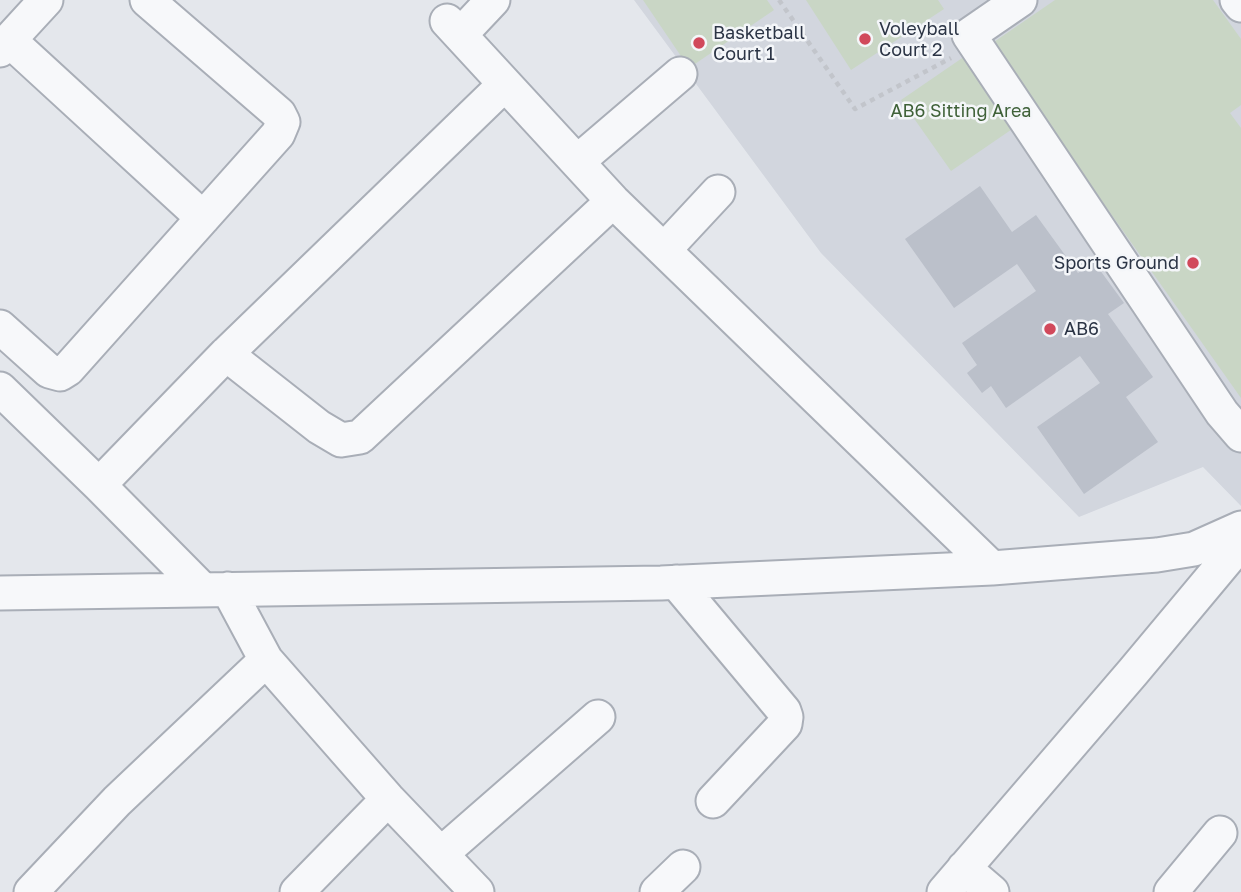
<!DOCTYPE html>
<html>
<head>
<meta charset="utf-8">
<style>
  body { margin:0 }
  canvas { display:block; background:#e4e7ec }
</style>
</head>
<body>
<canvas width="1241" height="892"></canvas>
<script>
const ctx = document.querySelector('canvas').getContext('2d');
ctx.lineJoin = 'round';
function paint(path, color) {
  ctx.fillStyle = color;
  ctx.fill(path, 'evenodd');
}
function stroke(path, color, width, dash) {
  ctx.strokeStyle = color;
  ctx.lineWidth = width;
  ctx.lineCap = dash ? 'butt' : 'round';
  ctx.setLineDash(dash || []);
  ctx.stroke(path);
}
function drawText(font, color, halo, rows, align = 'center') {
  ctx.font = font + ' "Golos Text",sans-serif';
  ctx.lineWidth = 5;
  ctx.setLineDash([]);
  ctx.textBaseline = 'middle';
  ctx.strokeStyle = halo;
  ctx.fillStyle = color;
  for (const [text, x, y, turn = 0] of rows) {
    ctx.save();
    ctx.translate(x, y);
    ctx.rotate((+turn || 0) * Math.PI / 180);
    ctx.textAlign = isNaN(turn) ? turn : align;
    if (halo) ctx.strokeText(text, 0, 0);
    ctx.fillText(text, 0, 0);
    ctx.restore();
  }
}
const built = new Path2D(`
  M 634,0 L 1241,0 L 1241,506 L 1203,467 L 1079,517 L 821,253 Z`);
const green = new Path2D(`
  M 643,0 L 767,0 L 774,10 L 689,68 Z
  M 806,0 L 938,0 L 944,9 L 851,70 Z
  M 1055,0 L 1213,0 L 1241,39 L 1241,105 L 1230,113 L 1241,128 L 1241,398 L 991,44 Z
  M 971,52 L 1021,123 L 951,171 L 901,100 Z`);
const building = new Path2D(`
  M 980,186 L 1012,232 L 1036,215 L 1078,273 L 1094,262 L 1124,303 L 1108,314 L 1153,377 L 1126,397 L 1158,442 L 1084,494 L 1037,427 L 1100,383 L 1080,356 L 1006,408 L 991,386 L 982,393 L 967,373 L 977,365 L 962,343 L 1036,291 L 1017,264 L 954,308 L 905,239 Z`);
const path = new Path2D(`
  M 779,0 L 855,109 L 951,58`);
const minor = new Path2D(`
  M 1020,0 L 969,35 L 1222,413 L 1241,435
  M 1237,0 L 1241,5
  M 447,21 L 613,201 L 992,568
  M 460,35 L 493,0
  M 9,40 L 203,218
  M 0,50 L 46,0
  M 577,162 L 680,74
  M 664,250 L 718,192
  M 0,327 L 49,371 L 60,374 L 68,369 L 278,134 L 283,122 L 279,114 L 147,0
  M 226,354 L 319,427 L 341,440 L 360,437 L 613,201
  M 0,389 L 99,485 L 203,590
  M 99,485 L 226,354 L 505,84
  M 676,582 L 784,711 L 786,717 L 785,724 L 713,801
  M 228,589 L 266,660 L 388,799 L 477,892
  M 0,593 L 661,583 L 992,568 L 1157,555 L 1194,549 L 1241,528
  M 441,854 L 598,717
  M 964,868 L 992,892
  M 31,892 L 117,801 L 266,660
  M 297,892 L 388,799
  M 657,892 L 683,867
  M 944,892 L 1133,672 L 1239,545 L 1239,529
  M 1171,892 L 1220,833`);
const markers = [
  [865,39,7,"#d1495b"],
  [699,43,7,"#d1495b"],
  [1193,263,7,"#d1495b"],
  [1050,329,7,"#d1495b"]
];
const poiNames = [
  ["Voleyball",879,29],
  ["Court 2",879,50],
  ["Basketball",713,33],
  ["Court 1",713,54],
  ["Sports Ground",1179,263,"right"],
  ["AB6",1064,329]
];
const parkNames = [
  ["AB6 Sitting Area",961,111]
];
paint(built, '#d2d6de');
paint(green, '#c9d6c5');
paint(building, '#bbc0ca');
stroke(minor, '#a9aeb7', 37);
stroke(path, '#c2c5cb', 4.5, [5, 5]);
stroke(minor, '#f7f8fa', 33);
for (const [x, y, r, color] of markers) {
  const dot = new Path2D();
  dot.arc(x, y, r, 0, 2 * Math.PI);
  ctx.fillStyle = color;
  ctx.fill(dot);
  stroke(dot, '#f4f6f9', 2.5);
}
drawText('18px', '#2b3445', '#f4f6f9', poiNames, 'left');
drawText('18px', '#3f6138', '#f4f6f9', parkNames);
</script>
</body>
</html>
